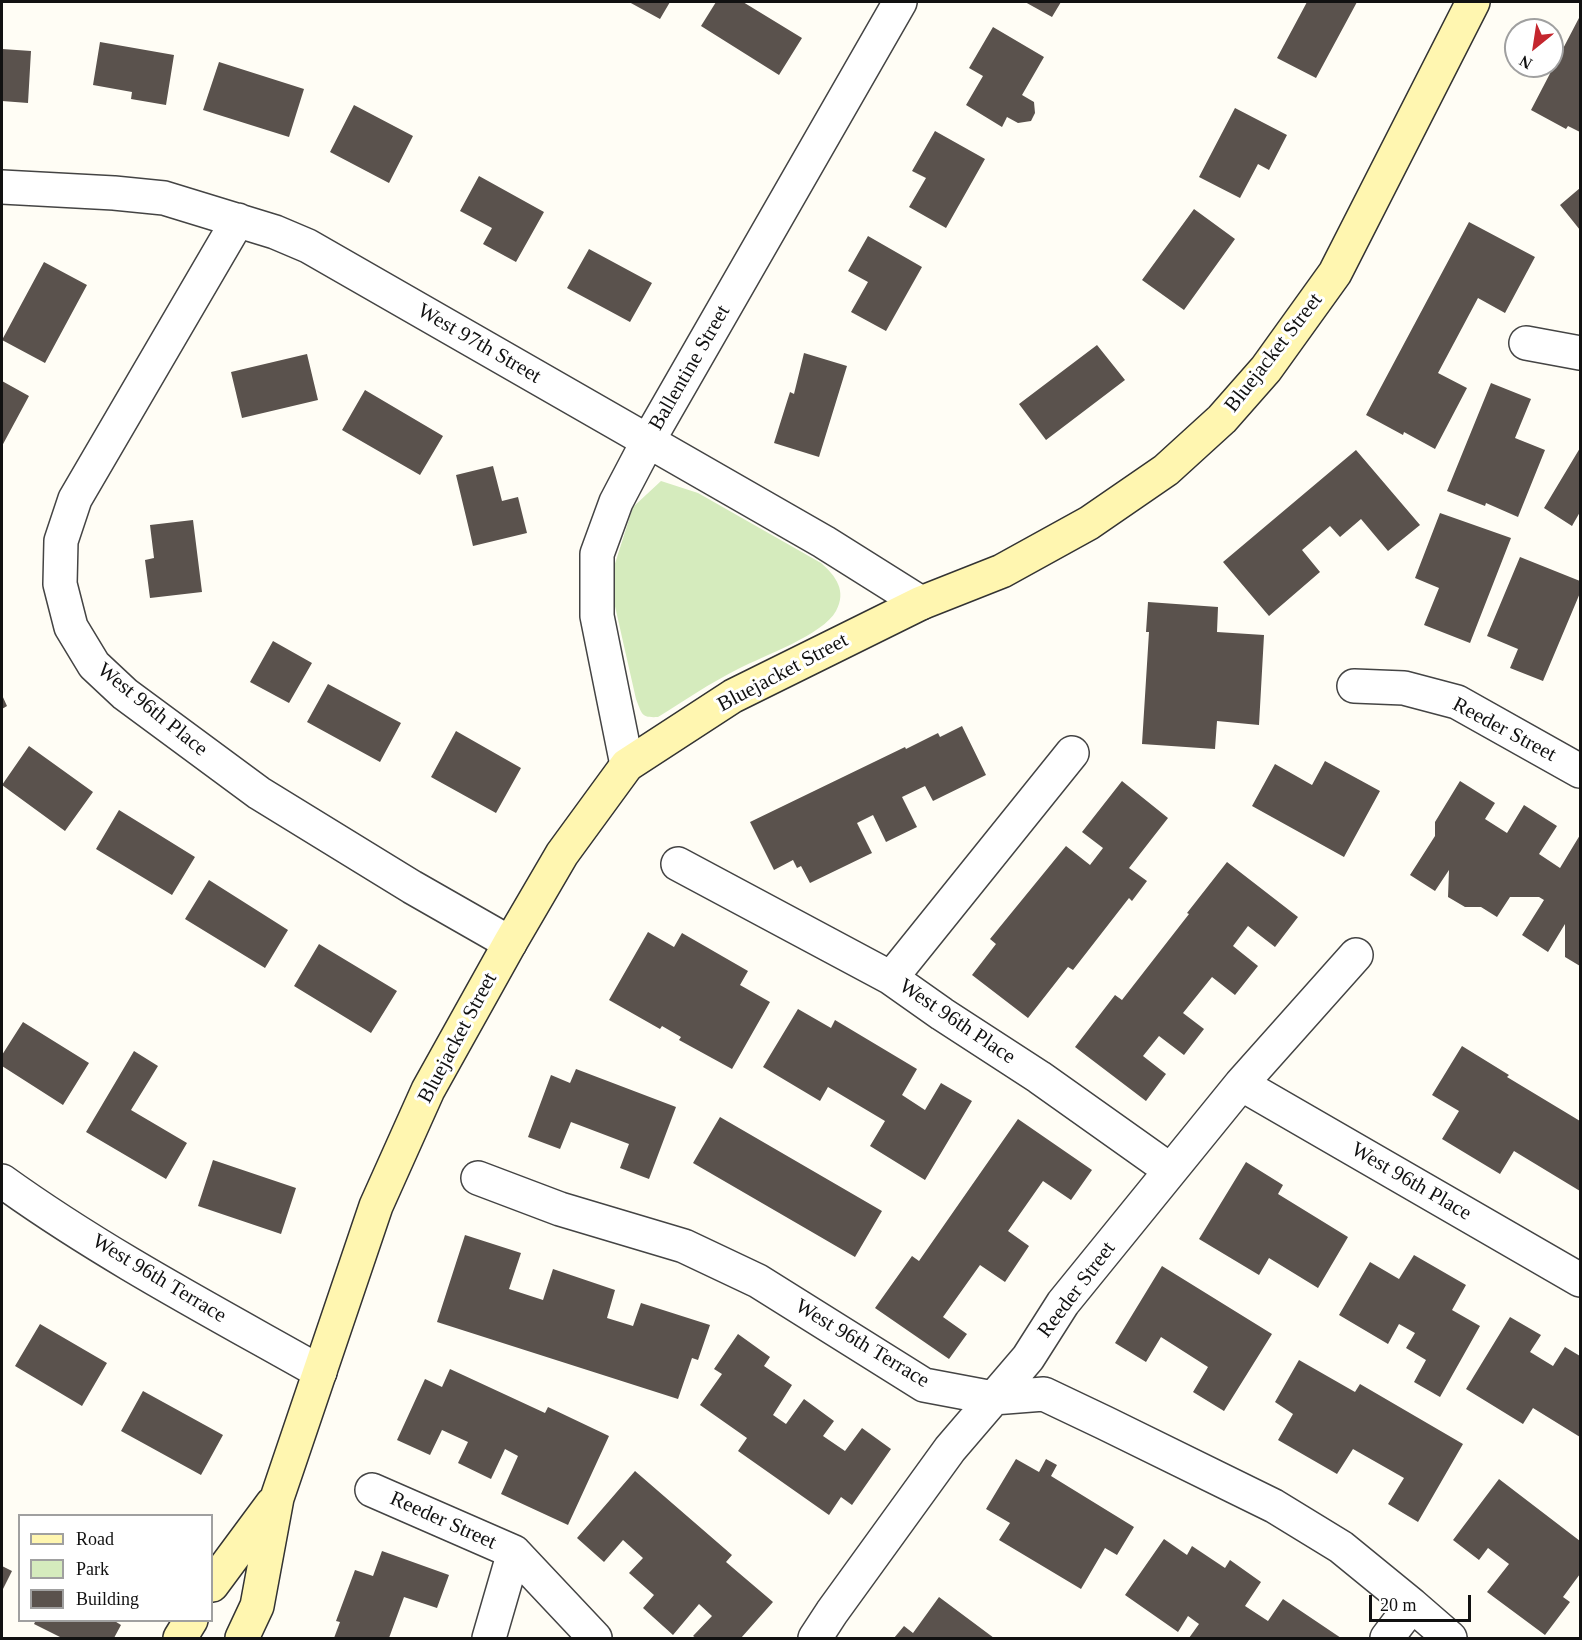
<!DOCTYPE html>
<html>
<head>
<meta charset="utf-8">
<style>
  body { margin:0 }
  #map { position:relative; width:1582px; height:1640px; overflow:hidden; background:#fffdf5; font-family:"Times New Roman",serif }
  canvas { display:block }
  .frame { position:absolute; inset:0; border:3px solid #111; pointer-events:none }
  .legend { position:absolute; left:18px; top:1514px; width:195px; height:108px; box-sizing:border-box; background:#fff; border:2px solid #a0a0a0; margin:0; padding:8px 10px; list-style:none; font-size:18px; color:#111 }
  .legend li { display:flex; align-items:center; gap:12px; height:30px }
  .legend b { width:30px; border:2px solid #a0a0a0 }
  .north { position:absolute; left:1504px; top:18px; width:60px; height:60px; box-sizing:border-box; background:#fff; border:2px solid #a0a0a0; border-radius:50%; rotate:210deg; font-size:16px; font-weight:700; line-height:24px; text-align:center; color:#111 }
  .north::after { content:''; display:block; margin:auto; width:21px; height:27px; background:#c4262e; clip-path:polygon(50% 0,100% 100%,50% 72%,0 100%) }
  .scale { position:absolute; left:1369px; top:1595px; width:102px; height:27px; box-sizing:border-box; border:3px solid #111; border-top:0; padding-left:8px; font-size:18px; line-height:21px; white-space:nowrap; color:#111; -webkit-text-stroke:4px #fff; paint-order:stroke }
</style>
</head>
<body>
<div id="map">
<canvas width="1582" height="1640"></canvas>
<div class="frame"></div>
<ul class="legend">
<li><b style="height:8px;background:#fff6b0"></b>Road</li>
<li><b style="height:16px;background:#d5ebbd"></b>Park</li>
<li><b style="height:16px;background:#5a524d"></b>Building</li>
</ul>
<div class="north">N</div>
<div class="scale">20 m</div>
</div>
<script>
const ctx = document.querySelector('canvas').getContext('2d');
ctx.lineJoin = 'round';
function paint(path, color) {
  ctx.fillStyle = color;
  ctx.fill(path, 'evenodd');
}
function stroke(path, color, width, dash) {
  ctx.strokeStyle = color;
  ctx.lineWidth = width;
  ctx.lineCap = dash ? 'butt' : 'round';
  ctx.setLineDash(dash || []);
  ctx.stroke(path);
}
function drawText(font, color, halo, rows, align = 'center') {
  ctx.font = font + ' "Times New Roman",serif';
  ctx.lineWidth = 6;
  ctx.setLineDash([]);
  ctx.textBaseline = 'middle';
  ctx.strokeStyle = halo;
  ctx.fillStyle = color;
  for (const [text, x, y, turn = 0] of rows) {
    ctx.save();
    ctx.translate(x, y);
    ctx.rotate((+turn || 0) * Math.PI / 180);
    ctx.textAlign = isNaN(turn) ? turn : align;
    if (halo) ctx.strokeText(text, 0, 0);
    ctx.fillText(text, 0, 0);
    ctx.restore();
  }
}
const green = new Path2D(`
  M 661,481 L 698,493 L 821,563 C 836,576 847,591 836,611 C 823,635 763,656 738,669 C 710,683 684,701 658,717 C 641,718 642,714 636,699 L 612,593 L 612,573 L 633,507 Z`);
const building = new Path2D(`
  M 629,2 L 670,2 L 660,19 Z
  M 716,2 L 743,2 L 802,38 L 779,75 L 701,26 Z
  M 1025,2 L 1061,2 L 1052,17 Z
  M 1307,2 L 1357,2 L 1316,78 L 1277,58 Z
  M 1580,16 L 1580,132 L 1568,126 L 1566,129 L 1531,110 Z
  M 993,27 L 1044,57 L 1022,95 L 1034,102 L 1035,113 L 1031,121 L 1018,123 L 1007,117 L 1002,127 L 966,105 L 983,76 L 969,68 Z
  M 100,42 L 174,55 L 166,105 L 131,99 L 132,92 L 93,85 Z
  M 2,49 L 31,51 L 28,103 L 2,101 Z
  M 219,62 L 304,89 L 289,137 L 203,110 Z
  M 354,105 L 413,136 L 389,183 L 330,152 Z
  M 1235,108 L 1287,135 L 1269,170 L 1258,164 L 1240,198 L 1199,177 Z
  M 935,131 L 985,159 L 946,228 L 909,207 L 926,178 L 912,171 Z
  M 479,176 L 544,212 L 516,262 L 483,244 L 492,228 L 460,211 Z
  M 1580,188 L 1580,230 L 1560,205 Z
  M 1194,209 L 1235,239 L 1184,310 L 1142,280 Z
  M 1469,222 L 1535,257 L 1505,313 L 1478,298 L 1438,373 L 1467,388 L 1435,449 L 1404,432 L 1403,435 L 1366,415 Z
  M 868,236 L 922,267 L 886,331 L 851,312 L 868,282 L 848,271 Z
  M 589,249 L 652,283 L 630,322 L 567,288 Z
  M 44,262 L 87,285 L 45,363 L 2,340 Z
  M 1097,345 L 1125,380 L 1046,440 L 1019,404 Z
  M 804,353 L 847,366 L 819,457 L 774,443 L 790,392 L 794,394 Z
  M 307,354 L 318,400 L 242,418 L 231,372 Z
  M 2,381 L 29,396 L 2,446 Z
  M 1491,383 L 1531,399 L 1515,438 L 1545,450 L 1518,517 L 1486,503 L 1485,506 L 1447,491 Z
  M 365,390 L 443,436 L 420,475 L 342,430 Z
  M 1580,448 L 1580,512 L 1572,526 L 1544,508 Z
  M 1356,450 L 1420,525 L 1388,551 L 1361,519 L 1340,537 L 1330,526 L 1302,550 L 1320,572 L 1269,616 L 1223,562 Z
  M 493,466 L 502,501 L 518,497 L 527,533 L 473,546 L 456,475 Z
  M 1440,513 L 1511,538 L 1470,643 L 1424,625 L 1439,588 L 1415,578 Z
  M 193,520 L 202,592 L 150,598 L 145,560 L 154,558 L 150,525 Z
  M 1520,557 L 1580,581 L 1580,593 L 1543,681 L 1510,668 L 1518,649 L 1487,636 Z
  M 1148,602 L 1218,607 L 1217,632 L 1264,635 L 1259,725 L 1217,721 L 1215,749 L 1142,744 L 1149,632 L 1146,632 Z
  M 273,641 L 312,663 L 289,703 L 250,682 Z
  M 328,684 L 401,723 L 380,762 L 307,722 Z
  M 2,695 L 7,706 L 2,709 Z
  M 962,726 L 986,775 L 933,801 L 925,786 L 902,797 L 917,827 L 886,842 L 873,815 L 857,823 L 872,853 L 810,883 L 801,866 L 797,868 L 793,860 L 774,870 L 750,822 L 905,747 L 906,749 L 938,733 L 940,737 Z
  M 456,731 L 521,768 L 496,813 L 431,777 Z
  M 29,746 L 93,792 L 65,831 L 2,785 Z
  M 1325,761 L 1380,791 L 1344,857 L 1252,806 L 1275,764 L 1312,785 Z
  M 1122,781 L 1168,818 L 1129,868 L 1147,881 L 1132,901 L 1129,898 L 1073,970 L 1068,967 L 1028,1018 L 972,975 L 996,944 L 990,939 L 1066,846 L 1090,865 L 1103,848 L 1082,832 Z
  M 1460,781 L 1495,803 L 1485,819 L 1507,833 L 1524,805 L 1557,826 L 1539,854 L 1560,868 L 1580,835 L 1580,966 L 1565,957 L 1565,924 L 1548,952 L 1522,935 L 1544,900 L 1539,897 L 1510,897 L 1497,917 L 1481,907 L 1465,907 L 1448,897 L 1449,870 L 1435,891 L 1410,875 L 1435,836 L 1435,822 Z
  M 119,810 L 195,857 L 172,895 L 96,849 Z
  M 1227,862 L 1298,917 L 1275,947 L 1248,926 L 1233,946 L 1258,966 L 1235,995 L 1212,977 L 1183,1013 L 1204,1029 L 1184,1055 L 1159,1036 L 1143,1056 L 1166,1074 L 1146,1101 L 1075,1047 L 1115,995 L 1122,1000 L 1189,914 L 1187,913 Z
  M 209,880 L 288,930 L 265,968 L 185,919 Z
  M 648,932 L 674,947 L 682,933 L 748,971 L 740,985 L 770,1002 L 732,1069 L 679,1040 L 681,1037 L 662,1026 L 660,1029 L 609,1000 Z
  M 319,944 L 397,991 L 371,1033 L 294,986 Z
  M 798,1009 L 831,1028 L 835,1020 L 917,1069 L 902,1095 L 925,1110 L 941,1083 L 972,1101 L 925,1180 L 870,1146 L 885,1121 L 828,1087 L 820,1101 L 763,1067 Z
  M 23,1022 L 89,1063 L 63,1105 L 2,1066 L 2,1055 Z
  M 1462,1046 L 1509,1075 L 1507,1077 L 1580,1121 L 1580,1191 L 1514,1151 L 1500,1174 L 1442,1139 L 1459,1111 L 1432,1095 Z
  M 134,1051 L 158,1066 L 131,1110 L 187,1143 L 166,1179 L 86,1132 Z
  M 576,1069 L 676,1107 L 649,1179 L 620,1168 L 629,1144 L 571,1122 L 560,1149 L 528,1137 L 551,1075 L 570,1083 Z
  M 720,1117 L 882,1211 L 855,1257 L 693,1163 Z
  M 1018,1119 L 1092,1170 L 1071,1200 L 1043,1181 L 1008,1231 L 1029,1246 L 1005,1282 L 980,1265 L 943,1317 L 967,1334 L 949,1359 L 875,1308 L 912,1256 L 919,1261 Z
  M 213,1160 L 296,1188 L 281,1234 L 198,1206 Z
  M 1246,1162 L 1283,1185 L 1278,1194 L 1348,1237 L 1318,1288 L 1269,1258 L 1259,1275 L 1199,1239 Z
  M 465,1235 L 521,1253 L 509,1289 L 543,1300 L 553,1269 L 615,1290 L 607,1318 L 633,1326 L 641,1303 L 710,1325 L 698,1360 L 692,1358 L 678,1399 L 437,1322 Z
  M 1414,1255 L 1466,1285 L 1452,1310 L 1480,1326 L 1440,1397 L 1414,1382 L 1426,1360 L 1406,1348 L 1415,1333 L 1399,1324 L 1388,1344 L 1339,1315 L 1370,1262 L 1399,1279 Z
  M 1162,1266 L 1272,1334 L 1224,1411 L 1193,1392 L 1208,1367 L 1161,1337 L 1146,1362 L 1115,1343 Z
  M 1510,1317 L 1541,1335 L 1530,1352 L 1553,1366 L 1565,1347 L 1580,1356 L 1580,1437 L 1533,1408 L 1523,1424 L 1466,1389 Z
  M 40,1324 L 107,1363 L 82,1406 L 15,1366 Z
  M 738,1334 L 770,1357 L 764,1366 L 792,1385 L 773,1415 L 786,1424 L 804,1399 L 834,1421 L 823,1436 L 845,1451 L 862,1428 L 891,1449 L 852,1505 L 841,1497 L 829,1515 L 738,1451 L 747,1438 L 700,1405 L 722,1374 L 714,1369 Z
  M 1299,1360 L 1355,1392 L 1360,1384 L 1463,1444 L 1418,1522 L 1388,1504 L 1404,1478 L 1353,1449 L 1337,1474 L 1278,1440 L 1293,1414 L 1275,1402 Z
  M 450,1369 L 545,1413 L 548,1407 L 609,1436 L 568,1525 L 501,1494 L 518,1456 L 505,1449 L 491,1479 L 458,1463 L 468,1442 L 442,1430 L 430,1455 L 397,1440 L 425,1379 L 442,1387 Z
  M 143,1391 L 223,1435 L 201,1475 L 121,1431 Z
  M 1016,1459 L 1039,1472 L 1046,1459 L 1057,1465 L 1051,1476 L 1134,1527 L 1117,1555 L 1105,1548 L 1081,1589 L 999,1540 L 1010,1523 L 986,1509 Z
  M 635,1471 L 732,1555 L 726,1562 L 773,1602 L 741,1638 L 696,1638 L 693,1636 L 712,1616 L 699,1604 L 673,1635 L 643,1608 L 654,1595 L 629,1573 L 643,1558 L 623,1540 L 604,1562 L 577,1538 Z
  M 1499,1479 L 1580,1541 L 1580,1574 L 1563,1597 L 1570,1602 L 1545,1635 L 1487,1592 L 1509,1564 L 1488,1548 L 1479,1560 L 1453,1540 Z
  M 1164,1539 L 1187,1555 L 1192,1546 L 1225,1568 L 1230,1560 L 1261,1582 L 1245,1606 L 1268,1621 L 1283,1599 L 1341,1638 L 1189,1638 L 1199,1624 L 1188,1616 L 1178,1632 L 1125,1595 Z
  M 382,1551 L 449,1575 L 437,1608 L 404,1597 L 389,1638 L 334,1638 L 340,1622 L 336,1621 L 355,1570 L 373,1576 Z
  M 2,1566 L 12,1571 L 2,1591 Z
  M 939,1597 L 994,1638 L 894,1638 L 904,1626 L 913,1633 Z
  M 36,1620 L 113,1620 L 121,1625 L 114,1638 L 62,1638 L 34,1624 Z`);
const street = new Path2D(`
  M 2,187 L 114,193 L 164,198 L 275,232 L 308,246 L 824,542 L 921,603
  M 238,220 L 75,499 L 61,541 L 60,584 L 71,627 L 94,665 L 125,694 L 259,793 L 412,887 L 510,943
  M 1526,343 L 1580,353
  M 1354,686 L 1404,688 L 1457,702 L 1580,771
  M 627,765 L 597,616 L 597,554 L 616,502 L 648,441 L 900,2
  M 678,864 L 891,978 L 942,1014 L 1039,1077 L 1170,1170
  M 891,978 L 1072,753
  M 1241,1084 L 1580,1280
  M 478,1178 L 560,1209 L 684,1246 L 758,1281 L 924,1385 L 993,1398 L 1044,1394 L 1105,1423 L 1274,1506 L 1341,1547 L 1412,1605 L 1450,1638
  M 2,1181 C 102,1253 212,1311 320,1372
  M 372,1490 L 514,1552
  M 489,1638 L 514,1552 L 595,1638
  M 815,1638 L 832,1612 L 950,1449 L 1028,1358 L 1063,1303 L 1241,1084 L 1356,955
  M 1387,1638 L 1412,1605`);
const secondary = new Path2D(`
  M 212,1585 L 272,1504
  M 180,1638 L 191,1620
  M 242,1638 L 257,1606 L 277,1498 L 376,1206 L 428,1090 L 510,943 L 562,854 L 627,765 L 733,696 L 921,603 L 1002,571 L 1089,523 L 1166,470 L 1222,419 L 1266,369 L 1335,273 L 1473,2`);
const streetNames = [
  ["West 97th Street",479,344,30],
  ["Bluejacket Street",1274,353,-52],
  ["Ballentine Street",690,368,-60],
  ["Bluejacket Street",783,673,-28],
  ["West 96th Place",152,710,39],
  ["Reeder Street",1504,730,28],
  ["West 96th Place",957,1022,34],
  ["Bluejacket Street",458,1038,-62],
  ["West 96th Place",1411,1182,30],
  ["West 96th Terrace",159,1279,31],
  ["Reeder Street",1077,1290,-53],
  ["West 96th Terrace",862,1344,31],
  ["Reeder Street",443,1521,24]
];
paint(green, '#d5ebbd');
paint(building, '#5a524d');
stroke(street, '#444', 36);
stroke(secondary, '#333', 36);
stroke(street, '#fff', 33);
stroke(secondary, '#fff6b0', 33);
drawText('21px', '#111', '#fff', streetNames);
</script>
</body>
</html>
